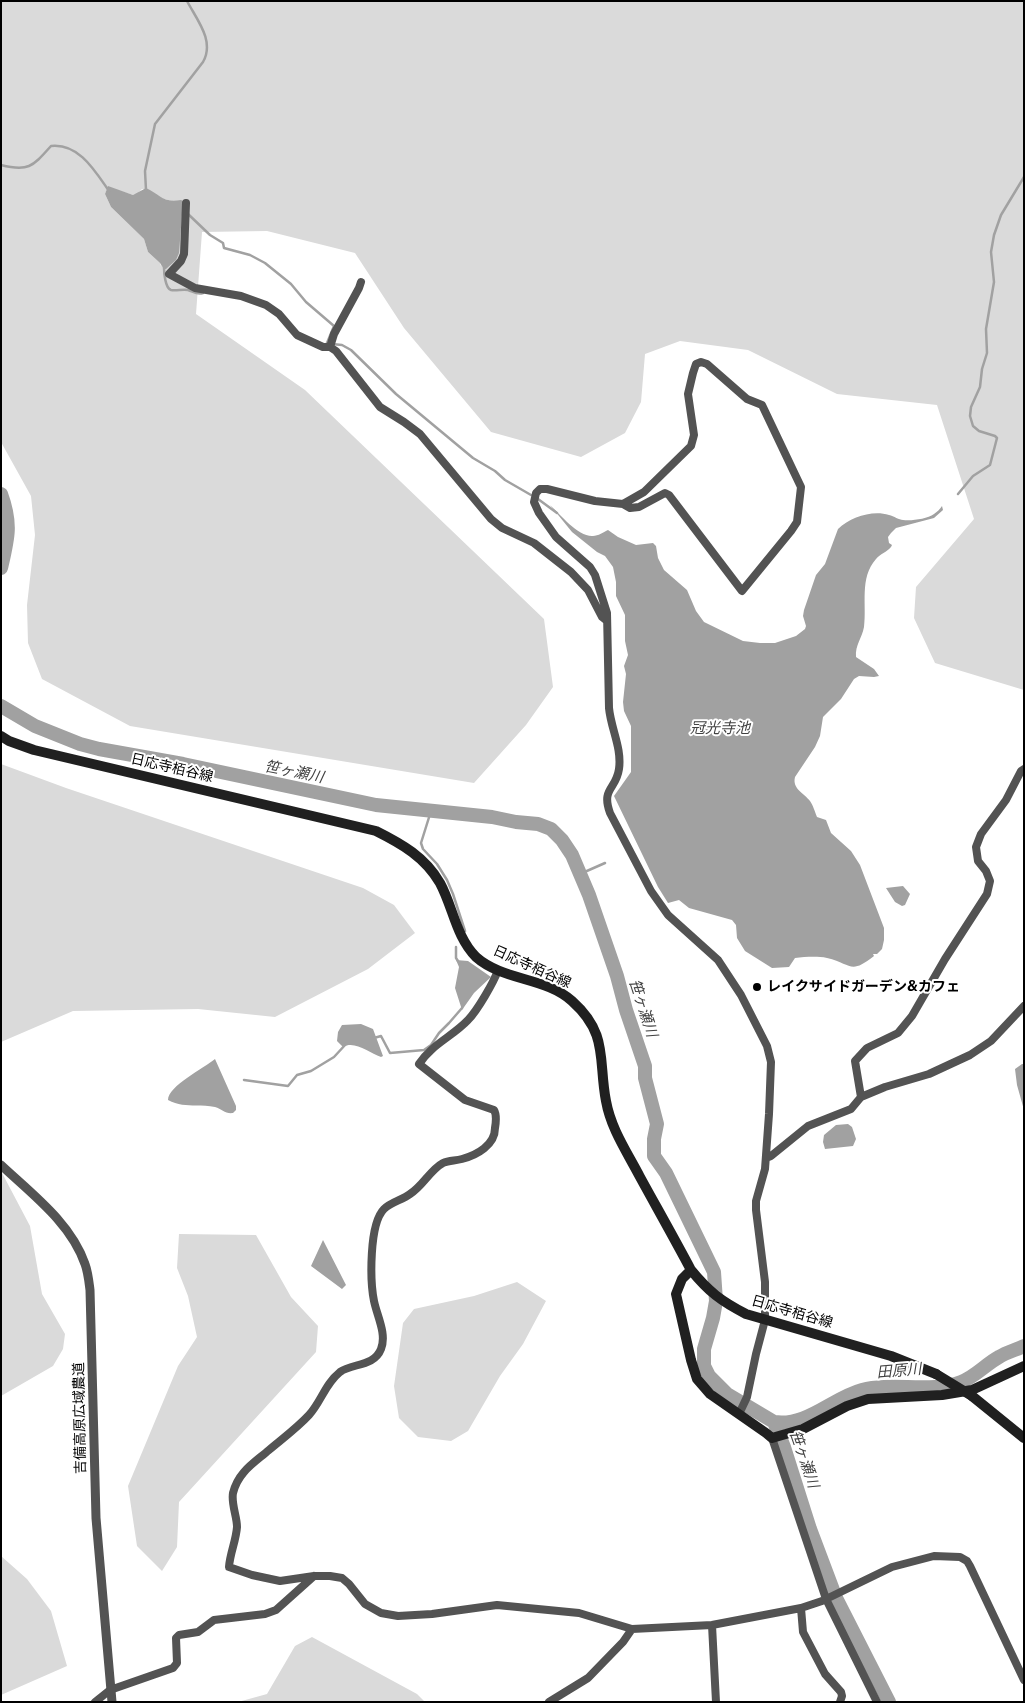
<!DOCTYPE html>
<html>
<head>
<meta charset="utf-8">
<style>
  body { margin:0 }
  #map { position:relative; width:1025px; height:1703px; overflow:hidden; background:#fff; font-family:"Public Sans",sans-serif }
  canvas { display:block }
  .frame { position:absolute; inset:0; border:2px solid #000; pointer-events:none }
</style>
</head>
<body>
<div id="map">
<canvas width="1025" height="1703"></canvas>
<div class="frame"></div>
</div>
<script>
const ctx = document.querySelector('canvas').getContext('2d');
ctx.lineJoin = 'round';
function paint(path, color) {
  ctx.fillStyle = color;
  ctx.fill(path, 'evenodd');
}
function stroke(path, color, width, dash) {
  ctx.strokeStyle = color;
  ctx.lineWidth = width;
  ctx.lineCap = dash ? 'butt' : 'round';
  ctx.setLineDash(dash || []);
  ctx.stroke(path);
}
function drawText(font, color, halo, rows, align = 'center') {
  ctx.font = font + ' "Public Sans","Noto Sans JP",sans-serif';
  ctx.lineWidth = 4;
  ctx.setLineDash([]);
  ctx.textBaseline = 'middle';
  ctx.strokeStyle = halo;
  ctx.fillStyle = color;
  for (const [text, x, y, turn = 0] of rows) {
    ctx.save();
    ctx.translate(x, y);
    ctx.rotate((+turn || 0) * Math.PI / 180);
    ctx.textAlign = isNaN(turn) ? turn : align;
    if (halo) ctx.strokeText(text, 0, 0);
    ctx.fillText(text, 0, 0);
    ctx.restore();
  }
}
const green = new Path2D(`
  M 1,1 L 1024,1 L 1024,690 L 935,663 L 914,618 L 916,587 L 974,519 L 937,405 L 837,394 L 748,350 L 680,341 L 645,354 L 641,402 L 625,433 L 581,457 L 491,432 L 404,328 L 355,253 L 267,231 L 202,232 L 196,314 L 305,390 L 544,619 L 553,687 L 526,725 L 474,783 L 130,726 L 42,679 L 28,643 L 27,605 L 35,535 L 31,496 L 1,442 ZM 108,187 L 133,195 L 137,194 L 142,189 L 149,190 L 159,198 L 173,201 L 161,266 L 160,263 L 148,252 L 144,239 L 111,207 L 105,194 Z
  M 1,764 L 66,788 L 363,888 L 394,905 L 415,933 L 368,969 L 275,1017 L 198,1009 L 73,1011 L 1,1042 Z
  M 1,1171 L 30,1226 L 42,1294 L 65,1334 L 63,1349 L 53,1366 L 1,1396 Z
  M 179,1234 L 256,1235 L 291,1297 L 318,1326 L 316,1352 L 179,1502 L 177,1547 L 162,1571 L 137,1546 L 128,1486 L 178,1366 L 197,1337 L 188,1296 L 177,1268 Z
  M 517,1282 L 546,1301 L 523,1344 L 500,1376 L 468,1431 L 451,1441 L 418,1437 L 399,1418 L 394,1386 L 403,1323 L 414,1309 L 474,1296 Z
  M 1,1556 L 27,1579 L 51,1611 L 67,1666 L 1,1695 Z
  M 312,1637 L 417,1694 L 425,1702 L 238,1702 L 267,1694 L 295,1646 Z`);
const water = new Path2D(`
  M 108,186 L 133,195 L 146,188 C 161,195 162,203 181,200 L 183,201 L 179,253 L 176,260 L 166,269 L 164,269 L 160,263 L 148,252 L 144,239 L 111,207 L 105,194 Z
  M 550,505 C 561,515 578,537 593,536 C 598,536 604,532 608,530 L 618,537 L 636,545 L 653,543 L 656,546 L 658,558 L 664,570 L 687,590 L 696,611 L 704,622 L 743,641 L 760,643 L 775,643 L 796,636 L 805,629 L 806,626 L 803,616 L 804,610 L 816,575 L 825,564 L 838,529 C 851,517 872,510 889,515 C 894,516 899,520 903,520 C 912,521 927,519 934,514 C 937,512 940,509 942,506 L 943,510 L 934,518 L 896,528 L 891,533 L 888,537 L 889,543 L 892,545 L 891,547 C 887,552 880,554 876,559 C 859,578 867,605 864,627 C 862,638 855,645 856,657 L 874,669 L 879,676 L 874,677 L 859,676 L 854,679 L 841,699 L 823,717 L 820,736 L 815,747 L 795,777 C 792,789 804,793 810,801 C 813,805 815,812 817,817 L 826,820 L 831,833 L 851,851 L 860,865 L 884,928 L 884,940 L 882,949 L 877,954 L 873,954 L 874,956 C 850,975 852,964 827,958 C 817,956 805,957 795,958 L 789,967 L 772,968 L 745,951 L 737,938 L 736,925 L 732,920 L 689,908 L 679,900 L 668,903 L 658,887 L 614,796 L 631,772 L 631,726 L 624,711 L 623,702 L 626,674 L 624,666 L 628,655 L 625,641 L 625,615 L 616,596 L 616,582 L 613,567 L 605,556 L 597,552 L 572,532 Z
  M 903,886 L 910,894 L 905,905 L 902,906 L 895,902 L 886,888 Z
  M 456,960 L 468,961 L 491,977 L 474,993 L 462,1010 L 455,988 L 459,967 Z
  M 361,1024 L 373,1029 L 383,1056 L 381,1057 C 369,1053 355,1040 343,1047 L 337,1041 L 338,1032 L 342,1025 Z
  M 215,1059 L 236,1106 L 236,1110 L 233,1113 C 225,1114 222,1109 215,1107 C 199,1103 184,1109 168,1100 C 168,1086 204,1068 215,1059 Z
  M 1022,1064 L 1024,1064 L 1024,1110 L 1017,1085 L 1015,1069 Z
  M 848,1124 L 852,1127 L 856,1139 L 853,1146 L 825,1149 L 823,1142 L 824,1135 L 836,1125 Z
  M 323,1240 L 346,1285 L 342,1289 L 311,1266 Z`);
const stream = new Path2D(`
  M 1,165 C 29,172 33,166 51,146 C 79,143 95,171 109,191
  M 146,190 L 145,171 L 155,124 L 203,62 C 215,41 197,20 187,1
  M 188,214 L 210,235 L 223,243 L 224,248 L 250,255 L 265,263 L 291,284 L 306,302 L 334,326 L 327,343
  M 164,267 C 164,272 165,288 171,290 C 176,291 183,289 188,290 C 194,292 197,295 203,293
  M 332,344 L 342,345 L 351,350 L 396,394 L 473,458 L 495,471 L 505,480 L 531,495
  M 958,494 L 973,476 L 990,465 L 997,438 L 995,436 L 979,431 L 973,426 L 970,416 L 971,407 L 980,387 L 982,369 L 987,353 L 986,329 L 994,282 L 991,252 L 994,235 L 1001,215 L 1024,177
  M 538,499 L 557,513
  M 431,811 L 421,843 L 423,849 L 437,864 L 447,880 L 453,894 L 465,931
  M 580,874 L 605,863
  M 456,947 L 456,958 L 458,961
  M 374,1038 L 381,1036 L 390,1053 L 424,1050 L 431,1045 L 439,1033 L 449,1023 L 462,1008
  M 244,1080 L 288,1086 L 297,1075 L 311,1071 L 334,1057 L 346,1044`);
const river = new Path2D(`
  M 1,494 C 12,524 8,538 1,568
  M 1,706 L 35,726 L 80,744 L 99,749 L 183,764 L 376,805 L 492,817 L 516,822 L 538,824 L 551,829 L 562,840 L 572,855 L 589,895 L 617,976 L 626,1010 L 645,1066 L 645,1078 L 657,1124 L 654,1139 L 654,1156 L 666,1173 L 714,1272 L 716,1301 L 713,1318 L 704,1349 L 704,1366 L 709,1376 L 727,1394 L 774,1422 L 784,1447 L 810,1529 L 836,1598 L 889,1702
  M 774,1422 C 807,1427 832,1398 862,1390 C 892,1382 931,1393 961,1382 C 975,1377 986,1364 999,1357 C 1007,1352 1016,1350 1024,1346`);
const minor = new Path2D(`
  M 186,203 L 184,254 L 181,261 L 169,274 L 195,288 L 241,296 L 266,305 L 279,314 L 297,335 L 323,347 L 330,347 L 336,351 L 380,407 L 404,422 L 420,434 L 491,519 L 502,528 L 534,543 L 571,572 L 588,590 L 602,617 L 607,621
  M 330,347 L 334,334 L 359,288 L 361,282
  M 623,504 L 644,492 L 691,446 L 694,435 L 688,394 L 693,373 L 696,364 L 701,362 L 707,364 L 747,399 L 762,405 L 801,487 L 797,522 L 791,531 L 742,591 L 669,495 L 665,493 L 639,507 L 630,508 L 623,504 L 595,501 L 547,489 L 540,489 L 536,493 L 534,502 L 539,513 L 556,537 L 590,567 L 595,575 L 607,613 L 609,708 C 611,729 622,748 619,769 C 616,790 601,788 610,813 L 651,891 L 668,915 L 718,960 L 741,995 L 767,1046 L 771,1062 L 769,1114 L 765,1169 L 756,1201 L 756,1210 L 765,1282 L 765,1320 L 756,1354 L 747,1397 L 739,1414
  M 498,970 C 494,982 477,1011 468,1020 C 453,1036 431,1045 419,1064 L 465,1100 L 494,1110 C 497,1115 496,1122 495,1128 C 495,1145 477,1155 462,1159 C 455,1161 449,1160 443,1163 C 430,1170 423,1186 410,1194 C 402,1200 391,1202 384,1209 C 369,1224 370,1281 374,1301 C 377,1316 387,1334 381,1349 C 374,1367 352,1363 340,1372 C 325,1384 321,1402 309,1415 C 297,1428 282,1439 269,1450 C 254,1463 238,1472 233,1493 C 231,1504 237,1516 237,1527 C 236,1541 230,1553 229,1567 L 252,1575 L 280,1581 L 314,1576 L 330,1576 L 342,1578 L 349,1584 L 365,1604 L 381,1613 L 398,1616 L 432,1614 L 497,1605 L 579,1613 L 632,1629
  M 861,1097 L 855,1061 L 867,1048 L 898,1033 L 912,1016 L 945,959 L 987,894 L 990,881 L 986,871 L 978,861 L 976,847 L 981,834 L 1006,800 L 1021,771 L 1024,769
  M 766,1158 L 771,1156 L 808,1126 L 851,1109 L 861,1097 L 885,1087 L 929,1074 L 970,1055 L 991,1041 L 1024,1006
  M 772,1438 L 826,1599 L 877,1702
  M 801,1608 L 803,1632 L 825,1674 L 841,1692 L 842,1696 L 840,1702
  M 712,1625 L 716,1702
  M 95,1702 L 110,1690 L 173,1668 L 177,1663 L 176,1638 L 179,1635 L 198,1632 L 214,1620 L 265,1614 L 276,1610 L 314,1576
  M 549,1702 L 588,1678 L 623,1642 L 632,1629 L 712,1625 L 801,1608 L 822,1601 L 892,1567 L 934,1556 L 960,1557 L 967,1561 L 970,1566 L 1024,1680`);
const tertiary = new Path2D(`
  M 1,1165 C 32,1194 71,1223 85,1264 C 88,1272 89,1282 90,1290 L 96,1518 L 112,1702`);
const secondary = new Path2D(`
  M 1,736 L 9,741 L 34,750 L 376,831 C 402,844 425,857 440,883 C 453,907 456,937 476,957 C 503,981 546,977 572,1001 C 609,1034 598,1060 606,1101 C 611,1129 627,1152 640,1177 C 657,1208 674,1238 691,1270 C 709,1292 721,1301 746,1314 L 891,1356 L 936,1374
  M 691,1270 L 682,1279 L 676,1294 L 691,1360 L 697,1379 L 710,1394 L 766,1433 L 772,1438 L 803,1429 L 847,1406 L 868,1399 L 942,1395 L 972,1390 L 1024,1366
  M 972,1396 L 1024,1438`);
const secondaryBridge = new Path2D(`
  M 936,1374 L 972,1396`);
const markers = [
  [757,987,5,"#000"]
];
const streetNames = [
  ["日応寺栢谷線",172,768,13],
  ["日応寺栢谷線",532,967,24],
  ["日応寺栢谷線",792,1312,16],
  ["吉備高原広域農道",80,1418,-91]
];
const poiNames = [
  ["レイクサイドガーデン&カフェ",767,987]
];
const waterNames = [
  ["冠光寺池",720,728],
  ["笹ヶ瀬川",294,772,11],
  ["笹ヶ瀬川",643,1008,72],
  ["田原川",899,1371,-5],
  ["笹ヶ瀬川",804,1459,71]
];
paint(green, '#dadada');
paint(water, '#a1a1a1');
stroke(stream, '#a1a1a1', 2.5);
stroke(river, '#a1a1a1', 14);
stroke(minor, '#535353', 8);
stroke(tertiary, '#535353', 9);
stroke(secondary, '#202020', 10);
stroke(secondaryBridge, '#202020', 10);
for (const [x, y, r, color] of markers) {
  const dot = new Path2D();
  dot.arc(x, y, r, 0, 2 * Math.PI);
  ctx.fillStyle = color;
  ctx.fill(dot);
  stroke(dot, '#fff', 2);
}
drawText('14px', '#000', '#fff', streetNames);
drawText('bold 14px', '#000', '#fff', poiNames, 'left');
drawText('italic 15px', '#424242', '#fff', waterNames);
</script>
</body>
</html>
